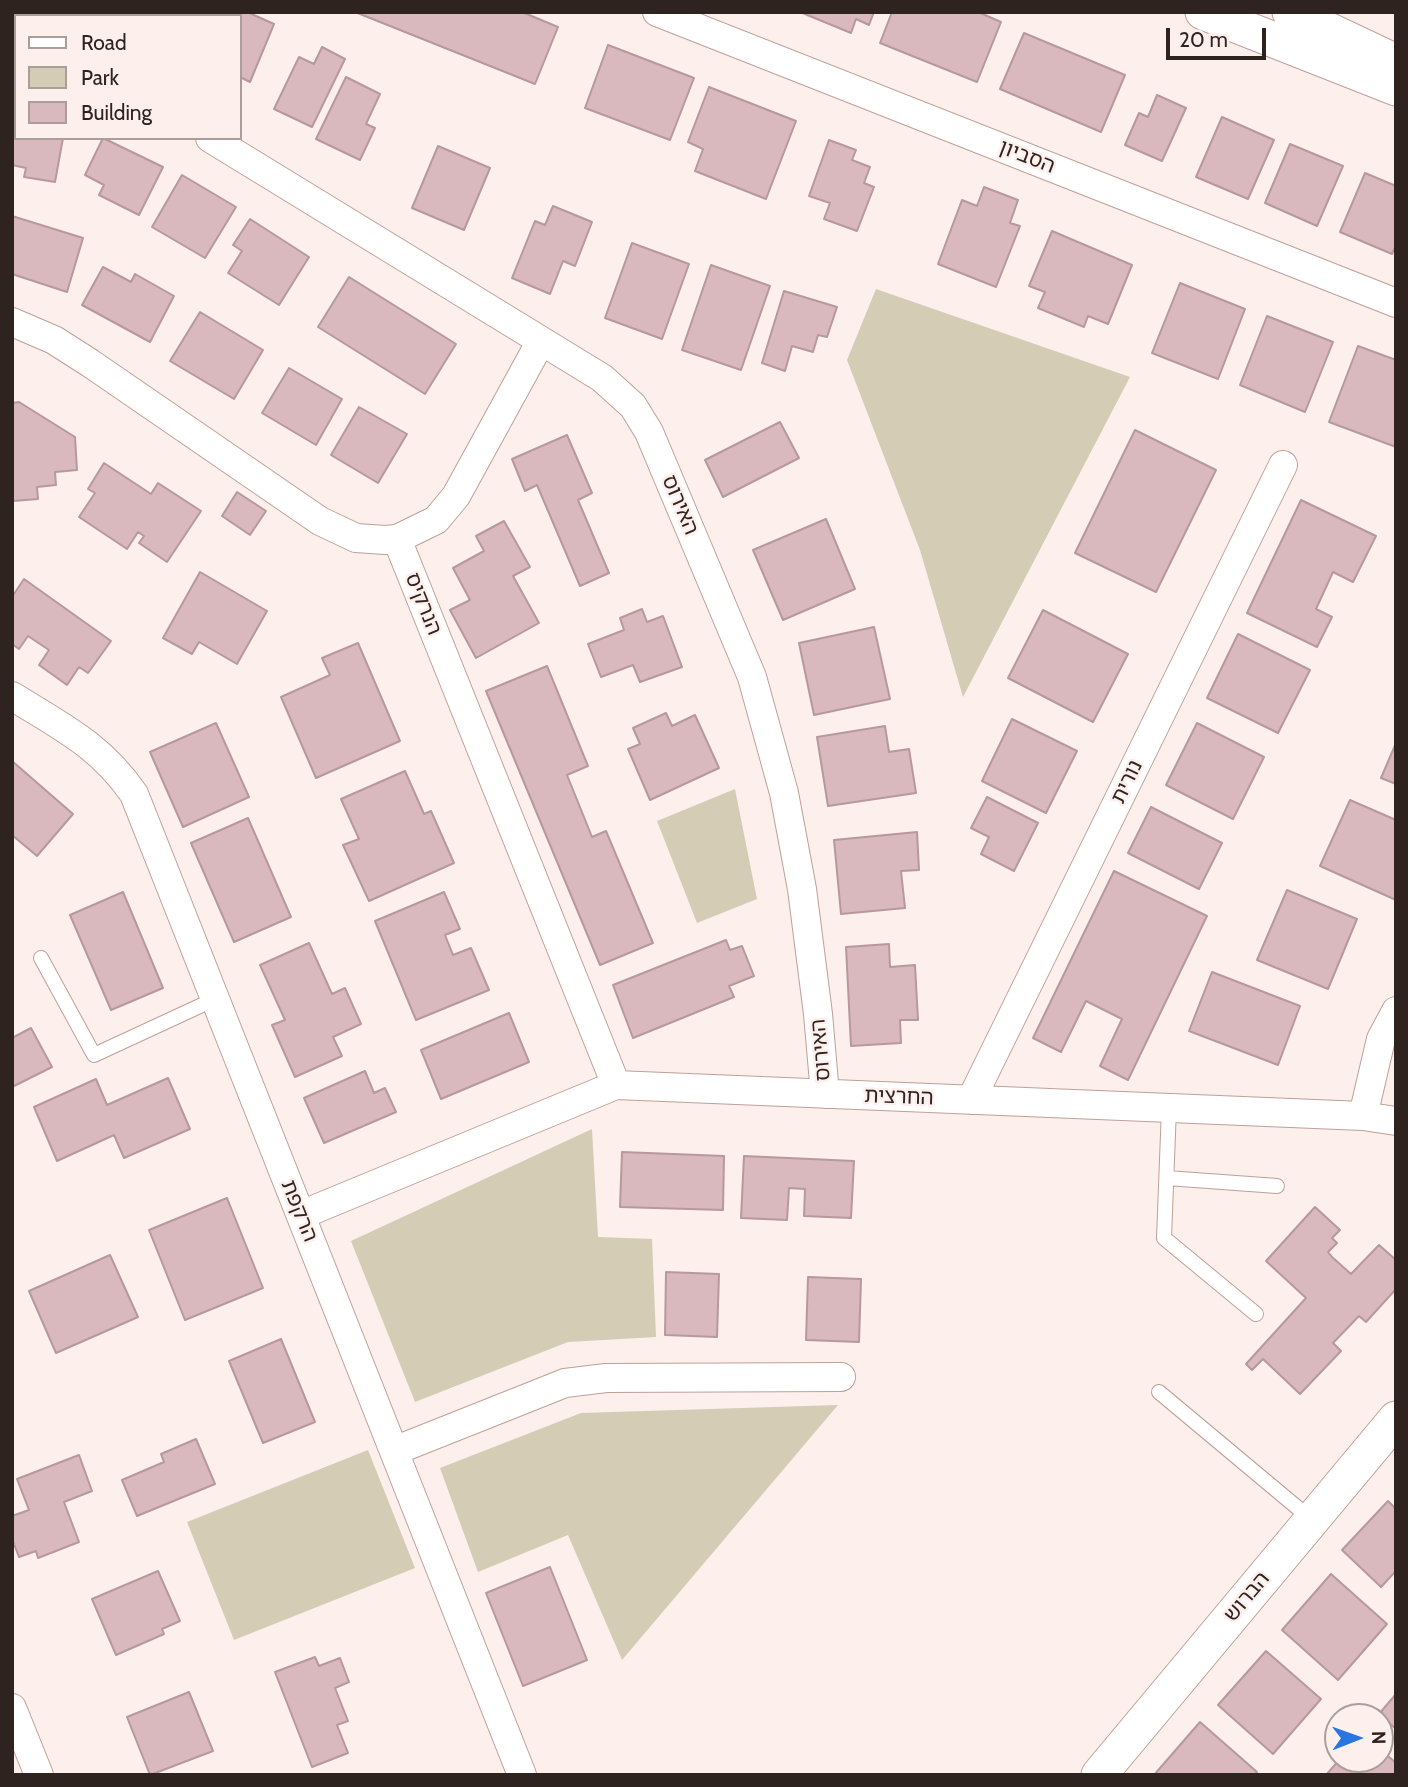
<!DOCTYPE html>
<html>
<head>
<meta charset="utf-8">
<style>
  body { margin:0 }
  #map { position:relative; width:1408px; height:1787px; overflow:hidden; background:#fdefec; font-family:Cabin,sans-serif }
  canvas { display:block }
  .frame { position:absolute; inset:0; border:14px solid #2f2320; pointer-events:none }
  .legend { position:absolute; left:14px; top:14px; width:228px; height:126px; box-sizing:border-box; background:#fdefec; border:2px solid #ab9d9a; margin:0; padding:9px 12px; list-style:none; font-size:21px; color:#2f2320 }
  .legend li { display:flex; align-items:center; gap:14px; height:35px }
  .legend b { width:35px; border:2px solid #ab9d9a }
  .north { position:absolute; left:1324px; top:1703px; width:70px; height:70px; box-sizing:border-box; background:#fdefec; border:2px solid #ab9d9a; border-radius:50%; rotate:89deg; font-size:19px; font-weight:700; line-height:28px; text-align:center; color:#2f2320 }
  .north::after { content:''; display:block; margin:auto; width:24px; height:32px; background:#2776e1; clip-path:polygon(50% 0,100% 100%,50% 72%,0 100%) }
  .scale { position:absolute; left:1166px; top:28px; width:100px; height:32px; box-sizing:border-box; border:4px solid #2f2320; border-top:0; padding-left:9px; font-size:21px; line-height:24px; white-space:nowrap; color:#2f2320; -webkit-text-stroke:5px #fdefec; paint-order:stroke }
</style>
</head>
<body>
<div id="map">
<canvas width="1408" height="1787"></canvas>
<div class="frame"></div>
<ul class="legend">
<li><b style="height:9px;background:#fff"></b>Road</li>
<li><b style="height:19px;background:#d4ccb5"></b>Park</li>
<li><b style="height:19px;background:#d9b9bd"></b>Building</li>
</ul>
<div class="north">N</div>
<div class="scale">20 m</div>
</div>
<script>
const ctx = document.querySelector('canvas').getContext('2d');
ctx.lineJoin = 'round';
function paint(path, color) {
  ctx.fillStyle = color;
  ctx.fill(path, 'evenodd');
}
function stroke(path, color, width, dash) {
  ctx.strokeStyle = color;
  ctx.lineWidth = width;
  ctx.lineCap = dash ? 'butt' : 'round';
  ctx.setLineDash(dash || []);
  ctx.stroke(path);
}
function drawText(font, color, halo, rows, align = 'center') {
  ctx.font = font + ' Cabin,"Noto Sans Hebrew",sans-serif';
  ctx.lineWidth = 5;
  ctx.setLineDash([]);
  ctx.textBaseline = 'middle';
  ctx.strokeStyle = halo;
  ctx.fillStyle = color;
  for (const [text, x, y, turn = 0] of rows) {
    ctx.save();
    ctx.translate(x, y);
    ctx.rotate((+turn || 0) * Math.PI / 180);
    ctx.textAlign = isNaN(turn) ? turn : align;
    if (halo) ctx.strokeText(text, 0, 0);
    ctx.fillText(text, 0, 0);
    ctx.restore();
  }
}
const green = new Path2D(`
  M 876,289 L 1130,377 L 963,697 L 920,550 L 847,360 Z
  M 735,789 L 757,899 L 697,923 L 657,821 Z
  M 592,1129 L 598,1237 L 652,1239 L 656,1337 L 568,1342 L 415,1402 L 351,1241 Z
  M 838,1405 L 622,1660 L 568,1535 L 478,1572 L 440,1468 L 581,1413 Z
  M 368,1450 L 415,1568 L 234,1640 L 187,1522 Z`);
const building = new Path2D(`
  M 89,12 L 164,12 L 163,16 L 88,16 Z
  M 177,12 L 247,12 L 274,24 L 250,82 L 240,77 L 240,16 L 176,16 Z
  M 355,12 L 522,12 L 558,27 L 535,84 Z
  M 800,12 L 874,12 L 869,25 L 856,19 L 851,33 Z
  M 892,12 L 978,12 L 1001,22 L 977,82 L 880,43 Z
  M 1024,33 L 1125,75 L 1101,132 L 1000,89 Z
  M 608,45 L 694,78 L 670,140 L 585,108 Z
  M 322,47 L 345,59 L 312,127 L 274,109 L 299,57 L 314,64 Z
  M 346,77 L 380,94 L 366,124 L 375,128 L 360,160 L 316,139 Z
  M 709,87 L 796,121 L 766,199 L 695,171 L 703,149 L 688,142 Z
  M 1157,95 L 1186,108 L 1162,161 L 1125,145 L 1139,113 L 1148,117 Z
  M 12,114 L 16,114 L 16,138 L 63,138 L 55,182 L 24,177 L 26,168 L 12,165 Z
  M 1222,117 L 1274,140 L 1248,199 L 1196,177 Z
  M 103,138 L 163,167 L 139,215 L 99,195 L 104,185 L 85,175 Z
  M 829,140 L 856,150 L 852,160 L 870,167 L 864,183 L 874,187 L 857,231 L 824,219 L 830,203 L 809,196 Z
  M 1290,144 L 1343,166 L 1317,226 L 1265,203 Z
  M 438,146 L 490,168 L 464,230 L 412,208 Z
  M 1365,173 L 1396,186 L 1396,245 L 1392,254 L 1340,232 Z
  M 182,175 L 236,207 L 205,258 L 152,227 Z
  M 984,187 L 1018,200 L 1010,223 L 1020,226 L 996,287 L 938,264 L 962,200 L 977,206 Z
  M 553,206 L 592,222 L 575,266 L 563,261 L 550,294 L 512,278 L 535,221 L 545,225 Z
  M 12,216 L 83,238 L 67,292 L 12,274 Z
  M 250,219 L 309,257 L 279,305 L 228,273 L 242,251 L 233,245 Z
  M 1052,231 L 1132,265 L 1108,324 L 1088,316 L 1084,327 L 1038,308 L 1045,292 L 1029,286 Z
  M 632,243 L 689,264 L 662,339 L 605,318 Z
  M 711,265 L 770,286 L 741,370 L 682,350 Z
  M 103,267 L 131,282 L 135,274 L 174,296 L 150,342 L 82,305 Z
  M 349,277 L 456,344 L 425,394 L 318,327 Z
  M 1180,283 L 1245,309 L 1218,379 L 1152,353 Z
  M 784,291 L 837,307 L 827,337 L 818,335 L 813,352 L 792,346 L 785,371 L 762,363 Z
  M 200,312 L 263,350 L 234,399 L 170,361 Z
  M 1267,316 L 1333,342 L 1305,412 L 1240,385 Z
  M 1358,346 L 1396,360 L 1396,447 L 1329,422 Z
  M 289,368 L 342,399 L 316,445 L 262,413 Z
  M 19,402 L 75,437 L 77,470 L 55,472 L 56,485 L 37,487 L 38,499 L 13,501 L 12,403 Z
  M 359,407 L 407,434 L 378,483 L 331,455 Z
  M 780,422 L 799,458 L 723,497 L 705,460 Z
  M 1135,430 L 1216,470 L 1156,592 L 1075,553 Z
  M 567,435 L 592,493 L 578,500 L 609,573 L 580,586 L 537,485 L 525,491 L 512,459 Z
  M 104,463 L 151,494 L 158,483 L 201,511 L 167,562 L 139,543 L 144,536 L 138,532 L 127,549 L 79,517 L 95,493 L 88,489 Z
  M 237,492 L 266,511 L 250,535 L 222,516 Z
  M 1301,500 L 1376,536 L 1353,582 L 1333,572 L 1316,609 L 1332,617 L 1317,647 L 1247,613 Z
  M 826,519 L 855,589 L 783,620 L 753,550 Z
  M 504,521 L 530,567 L 513,576 L 539,623 L 476,658 L 450,610 L 470,600 L 453,568 L 484,551 L 476,536 Z
  M 200,572 L 267,611 L 237,664 L 199,642 L 192,654 L 163,638 Z
  M 24,579 L 111,641 L 88,673 L 79,667 L 67,685 L 39,665 L 49,650 L 28,636 L 19,649 L 12,644 L 12,597 Z
  M 642,609 L 647,622 L 663,616 L 682,667 L 640,682 L 633,665 L 601,677 L 588,644 L 624,630 L 620,618 Z
  M 1043,610 L 1128,654 L 1093,722 L 1008,678 Z
  M 874,627 L 890,699 L 814,715 L 799,643 Z
  M 1238,634 L 1310,670 L 1278,733 L 1207,698 Z
  M 358,643 L 400,741 L 316,778 L 281,697 L 330,675 L 322,658 Z
  M 547,666 L 588,766 L 567,775 L 592,837 L 606,831 L 653,943 L 600,965 L 486,691 Z
  M 666,713 L 672,726 L 695,715 L 719,768 L 650,800 L 628,749 L 640,744 L 633,728 Z
  M 1012,719 L 1077,751 L 1046,813 L 982,781 Z
  M 216,723 L 249,797 L 183,827 L 150,752 Z
  M 1197,723 L 1264,757 L 1233,819 L 1166,785 Z
  M 885,726 L 889,752 L 909,749 L 916,793 L 828,806 L 817,737 Z
  M 1396,743 L 1396,784 L 1381,778 Z
  M 12,761 L 73,814 L 37,856 L 12,835 Z
  M 405,771 L 424,814 L 431,811 L 454,863 L 369,901 L 343,845 L 359,839 L 341,799 Z
  M 987,797 L 1038,823 L 1014,871 L 981,854 L 989,837 L 971,828 Z
  M 1350,800 L 1396,820 L 1396,900 L 1320,866 Z
  M 1151,807 L 1222,843 L 1199,889 L 1128,853 Z
  M 248,818 L 291,917 L 234,942 L 191,843 Z
  M 917,832 L 919,870 L 901,871 L 905,908 L 841,914 L 834,840 Z
  M 1114,871 L 1207,916 L 1128,1080 L 1100,1066 L 1122,1019 L 1086,1001 L 1061,1052 L 1033,1038 Z
  M 1287,890 L 1357,919 L 1328,989 L 1257,960 Z
  M 123,892 L 163,988 L 111,1010 L 70,915 Z
  M 444,892 L 460,929 L 445,935 L 453,955 L 471,948 L 489,990 L 416,1020 L 375,921 Z
  M 726,940 L 730,950 L 742,946 L 754,976 L 729,986 L 734,997 L 633,1038 L 613,985 Z
  M 309,943 L 332,994 L 345,988 L 361,1024 L 333,1037 L 342,1056 L 295,1077 L 272,1025 L 285,1020 L 260,965 Z
  M 889,944 L 890,967 L 915,965 L 918,1020 L 900,1020 L 901,1043 L 851,1046 L 846,947 Z
  M 1212,972 L 1300,1006 L 1278,1065 L 1189,1031 Z
  M 509,1013 L 529,1062 L 441,1099 L 421,1050 Z
  M 31,1028 L 52,1067 L 12,1087 L 12,1038 Z
  M 365,1071 L 374,1093 L 385,1088 L 396,1112 L 324,1143 L 304,1098 Z
  M 168,1078 L 190,1129 L 124,1158 L 114,1135 L 57,1161 L 34,1107 L 96,1079 L 107,1105 Z
  M 622,1152 L 724,1156 L 723,1210 L 620,1207 Z
  M 744,1156 L 854,1161 L 851,1218 L 804,1216 L 805,1189 L 789,1188 L 787,1220 L 741,1218 Z
  M 227,1198 L 263,1288 L 185,1320 L 149,1230 Z
  M 1315,1207 L 1340,1230 L 1332,1238 L 1337,1243 L 1328,1252 L 1332,1257 L 1351,1274 L 1379,1245 L 1396,1260 L 1396,1289 L 1366,1322 L 1359,1316 L 1333,1343 L 1341,1351 L 1300,1394 L 1263,1359 L 1252,1370 L 1246,1364 L 1306,1298 L 1266,1261 Z
  M 110,1255 L 138,1317 L 56,1353 L 29,1291 Z
  M 666,1272 L 719,1274 L 717,1337 L 665,1335 Z
  M 808,1277 L 861,1279 L 859,1342 L 806,1340 Z
  M 281,1339 L 315,1422 L 263,1443 L 229,1361 Z
  M 196,1439 L 215,1484 L 137,1516 L 122,1480 L 164,1462 L 161,1454 Z
  M 79,1455 L 92,1491 L 64,1502 L 79,1542 L 38,1558 L 36,1551 L 19,1557 L 12,1539 L 12,1516 L 29,1510 L 17,1479 Z
  M 1388,1501 L 1396,1509 L 1396,1575 L 1394,1573 L 1381,1587 L 1342,1550 Z
  M 550,1567 L 587,1660 L 523,1686 L 486,1593 Z
  M 158,1571 L 180,1621 L 162,1629 L 164,1634 L 116,1655 L 92,1599 Z
  M 1331,1574 L 1387,1624 L 1338,1680 L 1282,1630 Z
  M 1266,1651 L 1321,1699 L 1273,1754 L 1218,1705 Z
  M 315,1657 L 319,1666 L 340,1658 L 349,1682 L 335,1688 L 348,1721 L 337,1725 L 348,1753 L 312,1767 L 275,1672 Z
  M 189,1692 L 213,1751 L 150,1775 L 127,1717 Z
  M 1396,1694 L 1396,1729 L 1379,1714 Z
  M 1200,1722 L 1257,1772 L 1254,1775 L 1154,1775 Z
  M 1380,1749 L 1396,1763 L 1396,1775 L 1326,1775 L 1340,1759 L 1380,1759 Z`);
const service = new Path2D(`
  M 41,958 L 94,1055 L 215,999
  M 1169,1108 L 1164,1238 L 1256,1314
  M 1167,1178 L 1277,1186
  M 1159,1392 L 1311,1519`);
const minor = new Path2D(`
  M 657,12 L 1396,303
  M 55,16 L 55,12
  M 210,138 L 602,378 L 633,406 L 649,432 L 752,677 L 784,793 L 802,889 L 818,1014 L 825,1094
  M 12,322 L 54,340 L 90,363 L 320,521 L 356,538 L 385,540 L 397,539 L 436,520 L 456,496 L 541,341
  M 397,539 L 616,1085
  M 12,696 C 62,727 100,745 134,794 L 522,1775
  M 971,1100 L 1283,465
  M 1363,1116 L 1381,1039 L 1396,1011
  M 301,1215 L 616,1085 L 1363,1116 L 1396,1121
  M 394,1451 L 565,1383 L 606,1378 L 841,1377
  M 12,1708 L 39,1775`);
const tertiary = new Path2D(`
  M 1203,12 L 1396,88
  M 1290,12 L 1396,62
  M 1099,1775 L 1396,1419`);
const streetNames = [
  ["הסביון",1027,157,21],
  ["האירוס",680,505,67],
  ["הנרקיס",423,604,68],
  ["נורית",1127,782,-64],
  ["האירוס",821,1050,-95],
  ["החרצית",899,1097,2],
  ["הרקפת",299,1211,68],
  ["הברוש",1247,1597,-50]
];
paint(green, '#d4ccb5');
paint(building, '#d9b9bd');
stroke(building, '#b7989c', 2);
stroke(service, '#bea097', 16);
stroke(minor, '#bea097', 30);
stroke(tertiary, '#bea097', 37);
stroke(service, '#fff', 14);
stroke(minor, '#fff', 28);
stroke(tertiary, '#fff', 35);
drawText('21px', '#2f2320', '#fdefec', streetNames);
</script>
</body>
</html>
